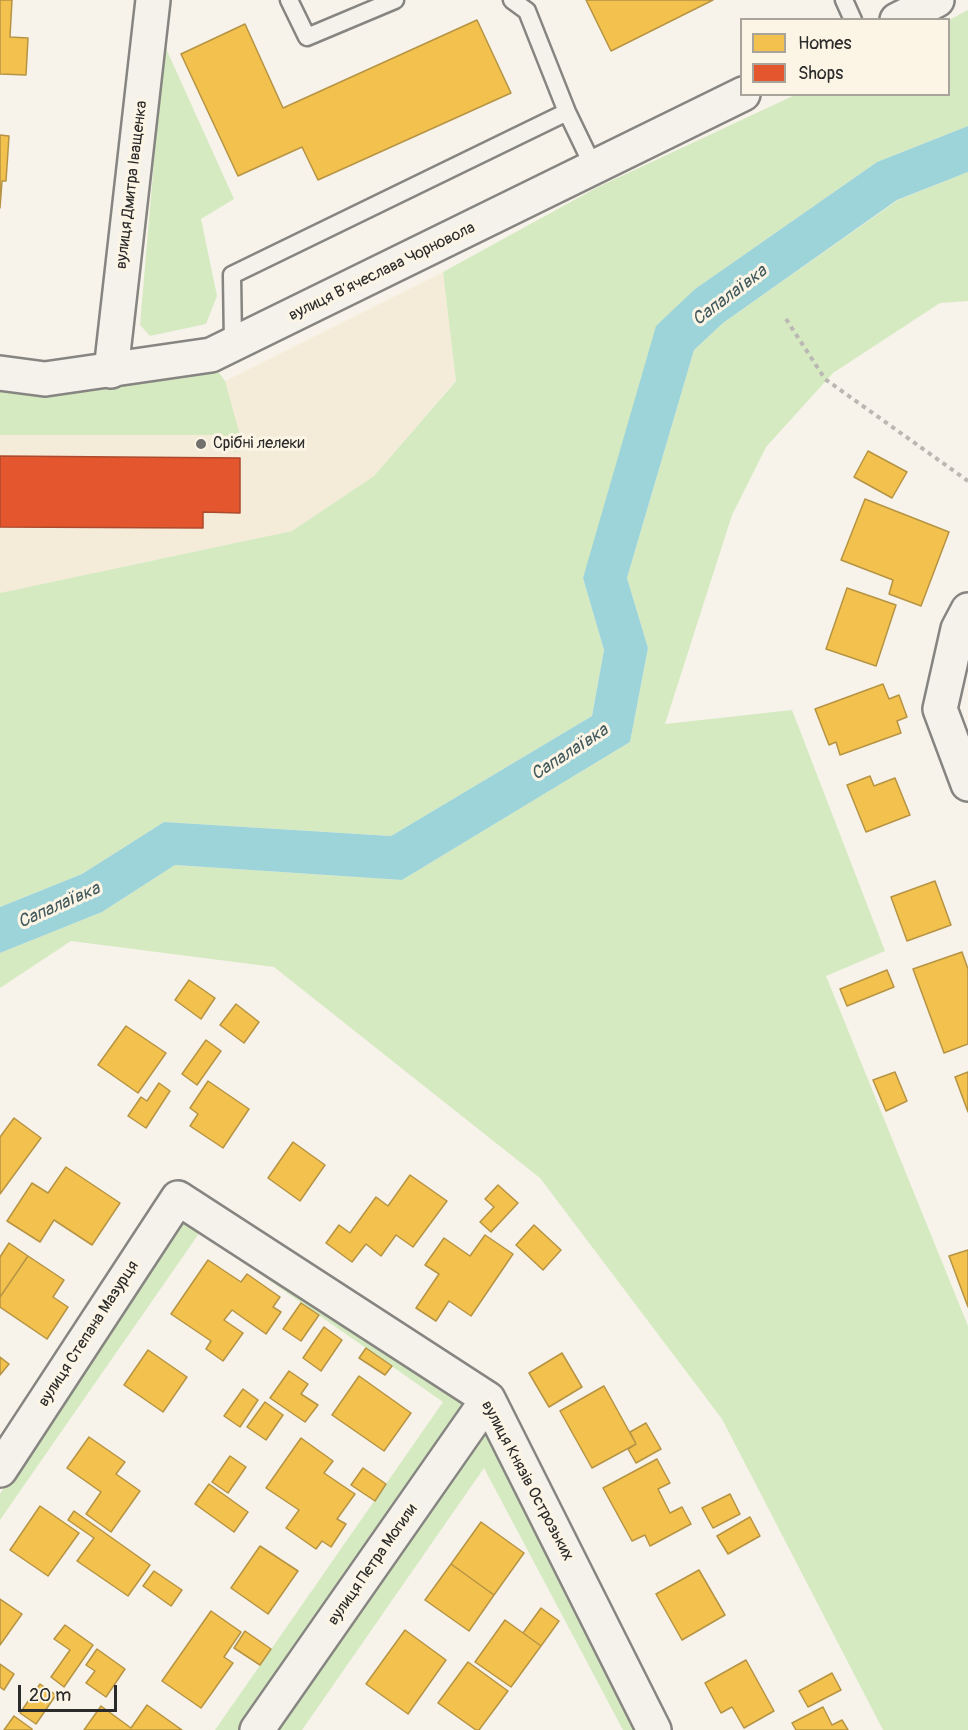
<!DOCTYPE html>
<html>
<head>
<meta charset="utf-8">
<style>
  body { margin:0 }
  #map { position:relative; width:968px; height:1730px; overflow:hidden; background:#f7f3ea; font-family:Pangolin,sans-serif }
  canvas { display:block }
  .legend { position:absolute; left:740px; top:18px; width:210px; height:78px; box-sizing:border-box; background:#fcf5e5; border:2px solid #a8a49b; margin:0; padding:8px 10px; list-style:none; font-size:18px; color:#2b2b2b }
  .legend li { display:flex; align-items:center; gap:12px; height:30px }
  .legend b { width:30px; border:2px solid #a8a49b }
  .scale { position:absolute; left:18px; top:1685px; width:99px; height:27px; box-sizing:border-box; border:3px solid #2b2b2b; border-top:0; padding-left:8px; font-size:18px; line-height:21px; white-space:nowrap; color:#2b2b2b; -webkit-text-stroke:4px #fcf5e5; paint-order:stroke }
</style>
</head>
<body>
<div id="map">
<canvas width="968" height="1730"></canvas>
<ul class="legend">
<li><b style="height:16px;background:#f2c14e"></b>Homes</li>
<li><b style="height:16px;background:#e4572e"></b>Shops</li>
</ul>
<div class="scale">20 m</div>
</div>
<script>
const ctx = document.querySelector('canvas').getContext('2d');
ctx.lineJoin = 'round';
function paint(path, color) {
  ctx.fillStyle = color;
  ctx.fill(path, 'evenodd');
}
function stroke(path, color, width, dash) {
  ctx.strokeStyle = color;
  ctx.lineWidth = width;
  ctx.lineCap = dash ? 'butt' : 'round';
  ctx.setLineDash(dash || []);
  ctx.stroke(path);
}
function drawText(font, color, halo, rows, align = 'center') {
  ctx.font = font + ' Pangolin,sans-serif';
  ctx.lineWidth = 6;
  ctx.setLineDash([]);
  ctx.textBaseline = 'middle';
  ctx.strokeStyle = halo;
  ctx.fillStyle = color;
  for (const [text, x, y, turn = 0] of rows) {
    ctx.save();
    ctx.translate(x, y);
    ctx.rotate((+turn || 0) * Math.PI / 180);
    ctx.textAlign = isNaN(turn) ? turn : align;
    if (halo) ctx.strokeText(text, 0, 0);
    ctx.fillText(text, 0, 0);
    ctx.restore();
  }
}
const built = new Path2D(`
  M 443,272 L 456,380 L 374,476 L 292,531 L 0,593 L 0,407 L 55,413 L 225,381 Z`);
const green = new Path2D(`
  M 968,10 L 968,126 L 877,162 L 695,289 L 583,578 L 604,650 L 592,716 L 391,836 L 164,822 L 82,874 L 0,907 L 0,593 L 292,531 L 374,476 L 456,381 L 443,272 L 596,188 L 795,95 L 948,94 L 949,20 Z
  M 164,44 L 234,199 L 201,219 L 217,296 L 206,324 L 150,336 L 140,325 Z
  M 968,172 L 968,301 L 940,303 L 833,373 L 766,447 L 732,515 L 665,724 L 792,710 L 885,951 L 826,976 L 968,1326 L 968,1730 L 883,1730 L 722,1419 L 540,1178 L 274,967 L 71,941 L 0,988 L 0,953 L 102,912 L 175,865 L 402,880 L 630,742 L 648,648 L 627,578 L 694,350 L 723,323 L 898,200 Z
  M 218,371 L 225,381 L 244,450 L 235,452 L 212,435 L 0,435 L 0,387 L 86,392 Z
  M 182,1216 L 471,1404 L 243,1730 L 215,1730 L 443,1402 L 200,1232 L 0,1520 L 0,1494 Z
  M 486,1423 L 640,1730 L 623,1730 L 484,1468 L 302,1730 L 271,1730 Z`);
const water = new Path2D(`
  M 968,126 L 968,172 L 897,200 L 723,323 L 694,350 L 627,578 L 648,648 L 630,742 L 402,880 L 175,865 L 102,912 L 0,953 L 0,907 L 82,874 L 164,822 L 391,836 L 592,716 L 604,650 L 583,578 L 656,326 L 695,289 L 877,162 Z`);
const homes = new Path2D(`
  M 0,0 L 12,0 L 10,37 L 28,38 L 26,75 L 0,74 Z
  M 586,0 L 713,0 L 611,51 Z
  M 477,20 L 511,93 L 318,180 L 302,147 L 238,176 L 181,54 L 245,24 L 283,108 Z
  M 0,135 L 9,136 L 6,181 L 2,181 L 0,208 Z
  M 868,451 L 907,472 L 892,498 L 854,477 Z
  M 865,499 L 949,532 L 921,606 L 889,594 L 893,580 L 841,560 Z
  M 847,588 L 896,605 L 876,666 L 826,649 Z
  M 883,684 L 889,699 L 899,695 L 907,717 L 897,721 L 901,733 L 840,755 L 836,742 L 829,745 L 815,709 Z
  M 870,776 L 874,786 L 895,778 L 910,815 L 866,832 L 847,785 Z
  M 935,881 L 951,925 L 907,941 L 891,897 Z
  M 962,952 L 968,969 L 968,1044 L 944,1053 L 913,969 Z
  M 887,970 L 894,987 L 847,1006 L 840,989 Z
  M 189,980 L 215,998 L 201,1019 L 175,1000 Z
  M 236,1004 L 259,1022 L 244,1043 L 220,1025 Z
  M 126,1026 L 166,1053 L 138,1093 L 98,1065 Z
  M 206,1040 L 221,1051 L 197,1085 L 182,1074 Z
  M 895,1072 L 907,1101 L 886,1111 L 873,1080 Z
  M 968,1072 L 968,1112 L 955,1077 Z
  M 208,1081 L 249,1109 L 223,1148 L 190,1126 L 198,1114 L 190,1108 Z
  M 159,1083 L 170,1091 L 146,1128 L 128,1116 L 141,1097 L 147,1101 Z
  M 14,1118 L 41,1138 L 0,1194 L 0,1137 Z
  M 293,1142 L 325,1165 L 300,1201 L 268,1178 Z
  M 66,1167 L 120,1203 L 92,1245 L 54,1220 L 40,1242 L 7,1221 L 32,1183 L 48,1193 Z
  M 410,1175 L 447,1201 L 413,1247 L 396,1235 L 381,1256 L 366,1244 L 352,1262 L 326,1243 L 339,1225 L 350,1233 L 376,1197 L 388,1206 Z
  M 498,1185 L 518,1203 L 491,1232 L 480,1222 L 494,1207 L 485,1199 Z
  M 534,1225 L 561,1250 L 543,1270 L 516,1245 Z
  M 485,1235 L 513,1254 L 471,1316 L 449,1301 L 436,1321 L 416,1308 L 439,1274 L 425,1265 L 444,1238 L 470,1256 Z
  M 9,1243 L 28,1256 L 0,1297 L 0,1257 Z
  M 968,1250 L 968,1307 L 949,1256 Z
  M 28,1256 L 64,1280 L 53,1297 L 68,1307 L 47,1339 L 0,1307 L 0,1297 Z
  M 208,1260 L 241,1282 L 247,1274 L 280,1297 L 273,1307 L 281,1312 L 266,1334 L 232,1310 L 224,1320 L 243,1333 L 223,1361 L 206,1349 L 211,1341 L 171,1314 Z
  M 301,1303 L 319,1315 L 301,1341 L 283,1329 Z
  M 324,1327 L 342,1340 L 321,1371 L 303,1358 Z
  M 366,1348 L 392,1366 L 385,1375 L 359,1358 Z
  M 148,1350 L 187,1377 L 163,1412 L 124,1385 Z
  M 562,1353 L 582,1387 L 549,1407 L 529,1373 Z
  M 0,1357 L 9,1364 L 0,1375 Z
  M 289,1371 L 308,1384 L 301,1394 L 318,1405 L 305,1422 L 270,1398 Z
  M 359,1376 L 411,1413 L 384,1451 L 332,1415 Z
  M 604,1386 L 636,1444 L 592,1468 L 560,1411 Z
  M 243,1389 L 258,1400 L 240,1427 L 224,1416 Z
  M 265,1402 L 283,1415 L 266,1440 L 247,1427 Z
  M 646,1423 L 661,1449 L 636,1463 L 628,1449 L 636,1444 L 630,1432 Z
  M 89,1437 L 125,1462 L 116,1474 L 140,1491 L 111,1532 L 86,1514 L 101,1492 L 67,1468 Z
  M 301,1438 L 333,1461 L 324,1473 L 355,1494 L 337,1519 L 346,1524 L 331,1547 L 322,1541 L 316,1549 L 286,1528 L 299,1510 L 266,1488 Z
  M 230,1456 L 246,1467 L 228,1493 L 212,1482 Z
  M 657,1459 L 670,1483 L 658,1489 L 670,1513 L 682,1507 L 691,1524 L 650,1546 L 645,1535 L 632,1541 L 603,1488 Z
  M 363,1468 L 386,1484 L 375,1501 L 351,1485 Z
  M 209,1484 L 248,1512 L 234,1532 L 195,1504 Z
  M 730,1494 L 740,1514 L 713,1528 L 702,1508 Z
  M 40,1506 L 79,1533 L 48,1576 L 10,1550 Z
  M 74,1511 L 150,1565 L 128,1596 L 77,1561 L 94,1538 L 68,1520 Z
  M 750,1517 L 760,1536 L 728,1554 L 717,1536 Z
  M 481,1522 L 524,1553 L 494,1595 L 451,1564 Z
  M 260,1546 L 298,1571 L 268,1614 L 231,1588 Z
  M 451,1564 L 494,1595 L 469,1631 L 425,1600 Z
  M 699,1570 L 725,1615 L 682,1640 L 656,1594 Z
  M 154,1571 L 182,1590 L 171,1606 L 143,1586 Z
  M 0,1599 L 22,1614 L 0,1645 Z
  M 541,1608 L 559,1621 L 541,1646 L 523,1633 Z
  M 211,1611 L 241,1632 L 224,1657 L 233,1663 L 201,1708 L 162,1681 Z
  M 505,1620 L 541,1646 L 511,1687 L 475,1662 Z
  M 65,1625 L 93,1645 L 64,1687 L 51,1677 L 70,1650 L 54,1639 Z
  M 405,1630 L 446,1660 L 408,1714 L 366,1684 Z
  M 245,1631 L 271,1649 L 260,1665 L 234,1648 Z
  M 97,1649 L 125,1669 L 106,1697 L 86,1683 L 95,1671 L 86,1665 Z
  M 746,1660 L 774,1711 L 744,1728 L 732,1707 L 721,1713 L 705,1683 Z
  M 468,1662 L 508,1691 L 479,1730 L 476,1730 L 438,1703 Z
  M 0,1664 L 14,1674 L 4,1690 L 0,1687 Z
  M 832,1673 L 841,1690 L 808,1707 L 799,1691 Z
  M 40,1684 L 56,1695 L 36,1724 L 20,1713 Z
  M 147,1705 L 182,1730 L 84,1730 L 101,1706 L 131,1728 Z
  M 823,1707 L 832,1725 L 842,1720 L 848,1730 L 796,1730 L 792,1723 Z
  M 14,1716 L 32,1729 L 32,1730 L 4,1730 Z`);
const shops = new Path2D(`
  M 0,456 L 240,458 L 240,513 L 203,512 L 203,528 L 0,527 Z`);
const path = new Path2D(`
  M 786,319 L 825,379 L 968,481`);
const lane = new Path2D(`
  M 289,0 L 307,37 L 395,0
  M 512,0 L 527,11 L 567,112 L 594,168
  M 844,0 L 853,20
  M 233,344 L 232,275 L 567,112`);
const street = new Path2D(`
  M 111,371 L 153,0
  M 968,610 L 958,629 L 940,709 L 968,784
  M 0,1470 L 178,1198 L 488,1399 L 654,1730
  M 257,1730 L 488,1399`);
const secondary = new Path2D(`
  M 897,20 L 937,0
  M 0,373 L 45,379 L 211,355 L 743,94`);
const markers = [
  [201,444,6,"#72716e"]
];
const streetNames = [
  ["вулиця Дмитра Іващенка",132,185,-83],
  ["вулиця Вʼячеслава Чорновола",382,272,-26],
  ["вулиця Степана Мазурця",89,1334,-57],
  ["вулиця Князів Острозьких",527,1481,62],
  ["вулиця Петра Могили",373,1565,-55]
];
const poiNames = [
  ["Срібні лелеки",213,444]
];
const waterNames = [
  ["Сапалаївка",730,296,-37],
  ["Сапалаївка",570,753,-33],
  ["Сапалаївка",59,906,-24]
];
paint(built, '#f4ebd9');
paint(green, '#d5eac1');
paint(water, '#9dd4da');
paint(homes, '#f2c14e');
stroke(homes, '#b69444', 1.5);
paint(shops, '#e4572e');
stroke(shops, '#ac4a2d', 1.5);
stroke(lane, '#878581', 21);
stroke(street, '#878581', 38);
stroke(secondary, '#878581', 38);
stroke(path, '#bbb8b4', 4, [4.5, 4.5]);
stroke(lane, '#f5f2ec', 16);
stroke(street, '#f5f2ec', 33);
stroke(secondary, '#f5f2ec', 33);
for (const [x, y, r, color] of markers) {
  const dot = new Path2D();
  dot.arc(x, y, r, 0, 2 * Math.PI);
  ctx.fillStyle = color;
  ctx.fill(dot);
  stroke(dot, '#fcf5e5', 2);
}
drawText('16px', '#2b2b2b', '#fcf5e5', streetNames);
drawText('16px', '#2b2b2b', '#fcf5e5', poiNames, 'left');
drawText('italic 18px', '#425a5d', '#fcf5e5', waterNames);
</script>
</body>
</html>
